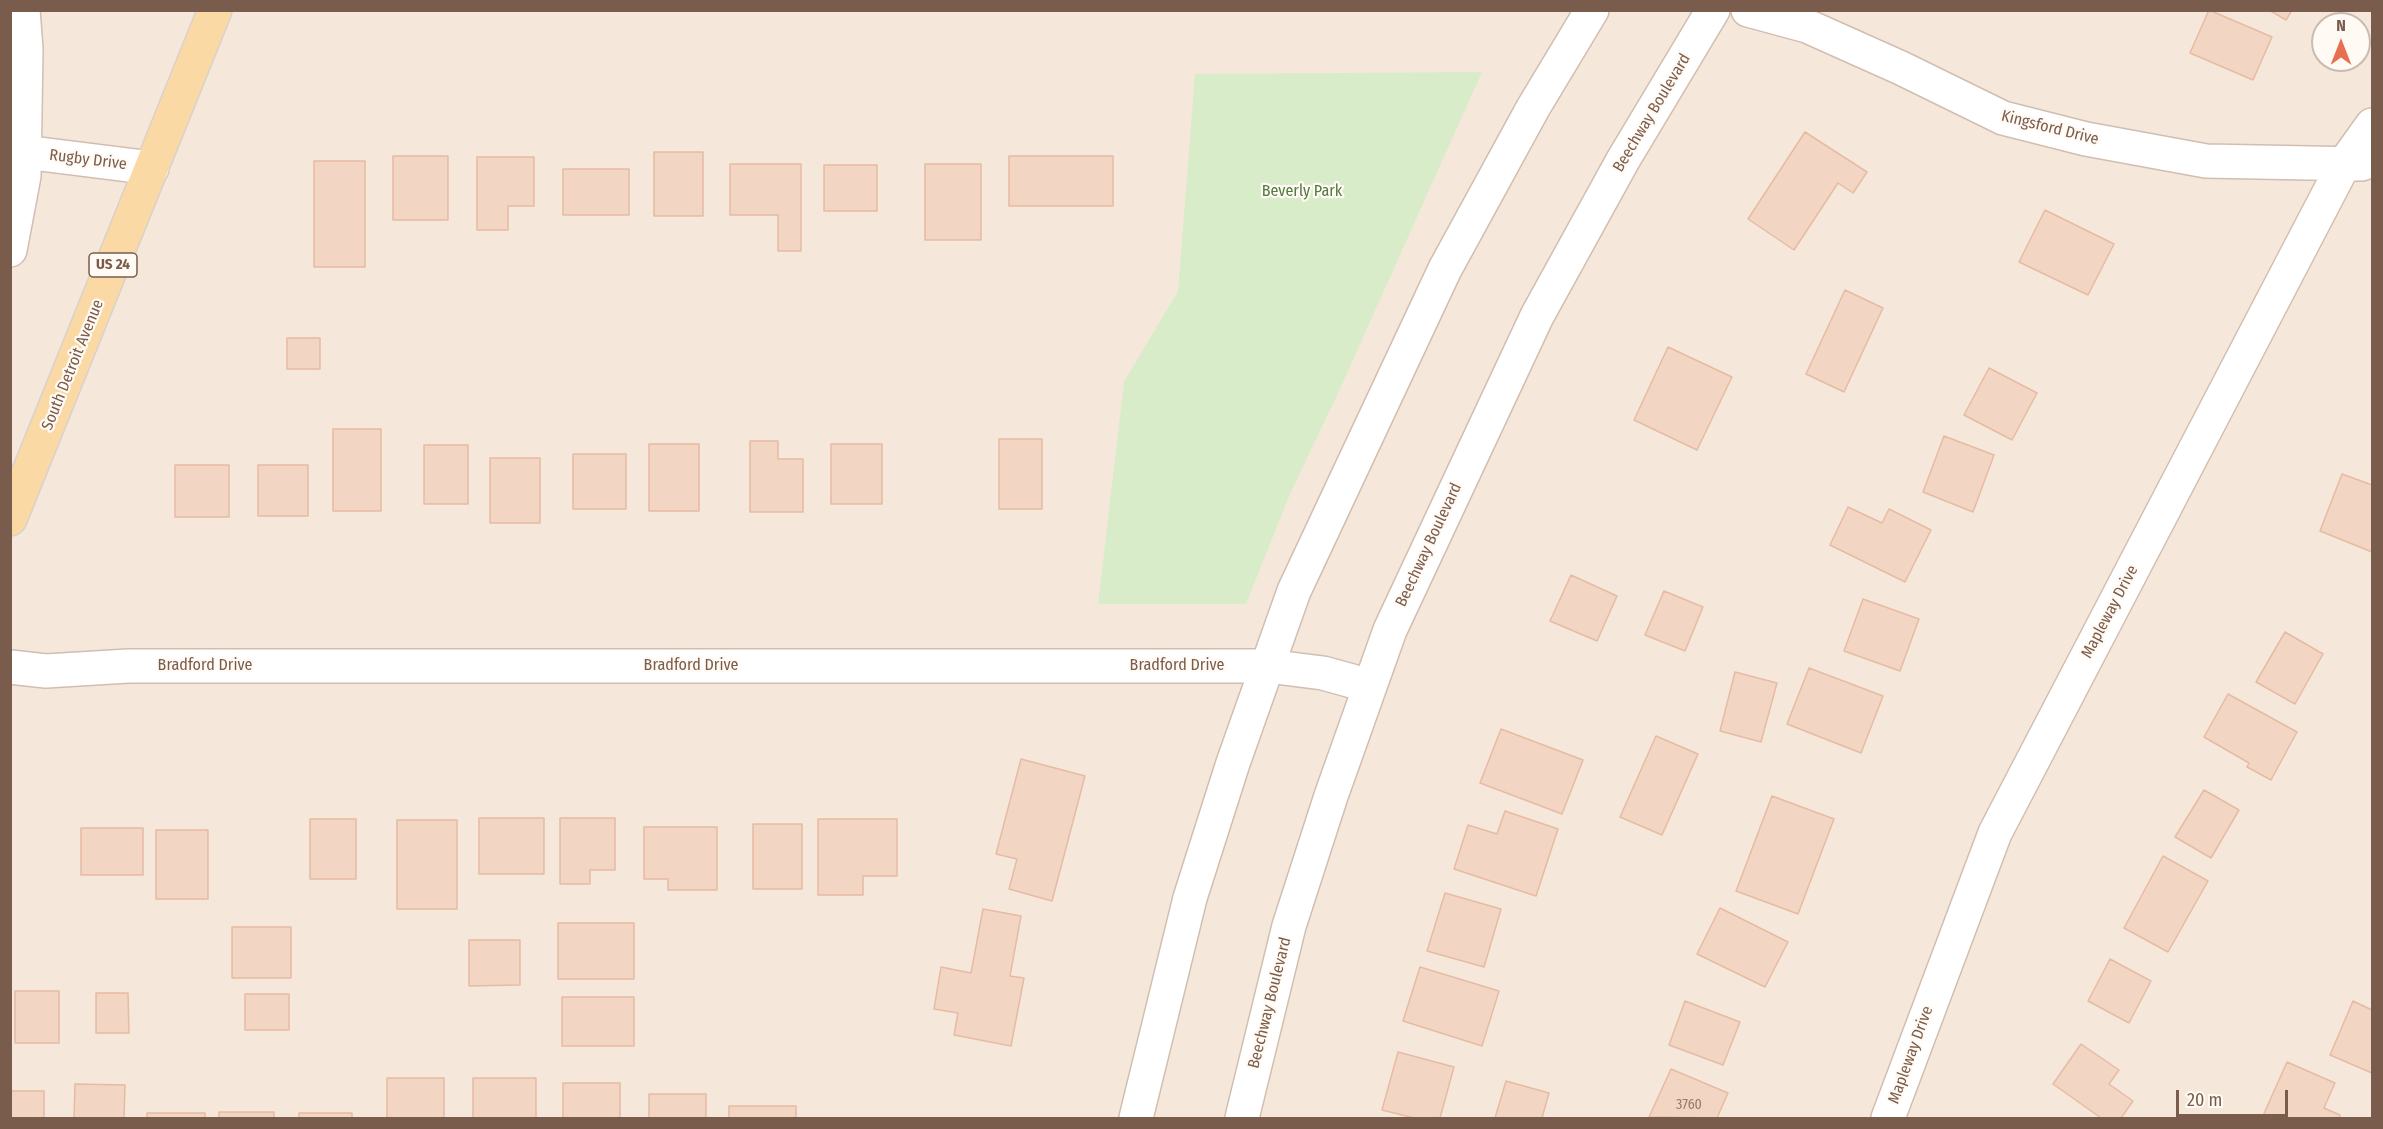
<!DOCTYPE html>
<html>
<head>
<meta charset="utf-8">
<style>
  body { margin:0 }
  #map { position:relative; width:2383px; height:1129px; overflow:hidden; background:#fdf6ec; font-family:"Fira Sans Condensed",sans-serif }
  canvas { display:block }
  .frame { position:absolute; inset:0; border:12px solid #7a5c4d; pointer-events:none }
  .north { position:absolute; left:2311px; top:12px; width:60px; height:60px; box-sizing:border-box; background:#fffaf3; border:2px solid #cabbb1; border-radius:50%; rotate:0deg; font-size:16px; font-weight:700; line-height:24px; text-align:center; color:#7a5c4d }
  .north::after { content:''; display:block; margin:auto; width:21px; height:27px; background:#e76f51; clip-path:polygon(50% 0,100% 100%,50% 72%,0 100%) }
  .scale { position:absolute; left:2176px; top:1090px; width:112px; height:27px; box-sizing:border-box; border:3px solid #7a5c4d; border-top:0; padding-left:8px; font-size:18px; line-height:21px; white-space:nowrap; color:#7a5c4d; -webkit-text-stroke:4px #fffaf3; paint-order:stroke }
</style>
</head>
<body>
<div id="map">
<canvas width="2383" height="1129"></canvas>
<div class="frame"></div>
<div class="north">N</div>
<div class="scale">20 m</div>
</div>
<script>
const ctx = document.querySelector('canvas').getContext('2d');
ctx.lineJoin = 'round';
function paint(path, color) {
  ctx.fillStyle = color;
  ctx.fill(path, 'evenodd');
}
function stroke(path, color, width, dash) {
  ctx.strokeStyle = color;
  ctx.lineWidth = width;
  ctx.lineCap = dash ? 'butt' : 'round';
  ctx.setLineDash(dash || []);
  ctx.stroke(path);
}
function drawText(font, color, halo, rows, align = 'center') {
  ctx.font = font + ' "Fira Sans Condensed",sans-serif';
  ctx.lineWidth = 4.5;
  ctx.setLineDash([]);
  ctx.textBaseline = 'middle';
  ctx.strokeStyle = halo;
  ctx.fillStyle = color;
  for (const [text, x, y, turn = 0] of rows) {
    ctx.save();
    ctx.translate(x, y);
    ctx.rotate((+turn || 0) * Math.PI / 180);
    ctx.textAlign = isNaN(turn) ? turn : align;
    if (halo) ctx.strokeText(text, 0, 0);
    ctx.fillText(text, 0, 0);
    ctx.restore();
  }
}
const residential = new Path2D(`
  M 11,11 L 2372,11 L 2372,1118 L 11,1118 ZM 2323,24 L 2359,24 L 2359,60 L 2323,60 Z`);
const green = new Path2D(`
  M 1482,72 L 1339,391 L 1290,494 L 1246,604 L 1098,604 L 1124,382 L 1178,291 L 1195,74 Z`);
const building = new Path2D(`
  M 2209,10 L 2272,37 L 2253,80 L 2190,53 Z
  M 2269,10 L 2292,10 L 2286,20 Z
  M 1805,132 L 1867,172 L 1853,193 L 1838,183 L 1794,250 L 1748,219 Z
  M 654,152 L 703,152 L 703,216 L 654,216 Z
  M 393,156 L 448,156 L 448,220 L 393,220 Z
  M 1009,156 L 1113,156 L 1113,206 L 1009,206 Z
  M 477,157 L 534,157 L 534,206 L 508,206 L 508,230 L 477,230 Z
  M 314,161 L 365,161 L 365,267 L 314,267 Z
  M 730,164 L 801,164 L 801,251 L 778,251 L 778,215 L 730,215 Z
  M 925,164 L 981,164 L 981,240 L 925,240 Z
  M 824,165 L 877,165 L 877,211 L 824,211 Z
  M 563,169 L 629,169 L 629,215 L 563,215 Z
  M 2045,210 L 2114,244 L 2088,295 L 2019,262 Z
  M 1845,290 L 1883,308 L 1844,392 L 1806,374 Z
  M 287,338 L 320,338 L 320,369 L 287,369 Z
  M 1668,347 L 1732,377 L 1697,450 L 1634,420 Z
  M 1989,368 L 2037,393 L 2012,440 L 1964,415 Z
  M 333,429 L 381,429 L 381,511 L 333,511 Z
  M 1944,436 L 1994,455 L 1973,512 L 1923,492 Z
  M 999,439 L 1042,439 L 1042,509 L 999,509 Z
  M 750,441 L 778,441 L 778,459 L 803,459 L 803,512 L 750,512 Z
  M 649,444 L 699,444 L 699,511 L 649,511 Z
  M 831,444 L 882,444 L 882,504 L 831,504 Z
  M 424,445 L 468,445 L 468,504 L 424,504 Z
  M 573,454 L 626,454 L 626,509 L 573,509 Z
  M 490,458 L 540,458 L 540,523 L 490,523 Z
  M 175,465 L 229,465 L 229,517 L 175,517 Z
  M 258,465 L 308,465 L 308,516 L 258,516 Z
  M 2342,474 L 2372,485 L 2372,552 L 2320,531 Z
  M 1848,507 L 1882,523 L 1889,509 L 1931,530 L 1905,582 L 1830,545 Z
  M 1571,575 L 1617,596 L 1597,641 L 1550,621 Z
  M 1664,591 L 1703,607 L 1685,651 L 1645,635 Z
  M 1863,599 L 1919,619 L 1900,671 L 1844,651 Z
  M 2285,632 L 2323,654 L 2295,704 L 2256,682 Z
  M 1809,668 L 1883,696 L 1861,753 L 1787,724 Z
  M 1735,672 L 1777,683 L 1761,742 L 1720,731 Z
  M 2228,694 L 2297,732 L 2271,780 L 2247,767 L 2249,763 L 2204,737 Z
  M 1501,729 L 1583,760 L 1562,814 L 1480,783 Z
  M 1656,736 L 1698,754 L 1662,835 L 1620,817 Z
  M 1021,759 L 1085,776 L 1052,901 L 1009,889 L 1017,859 L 996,854 Z
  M 2204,790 L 2239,810 L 2211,858 L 2175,837 Z
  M 1772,796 L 1834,819 L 1798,914 L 1736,891 Z
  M 1505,811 L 1558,829 L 1536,896 L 1454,869 L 1468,825 L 1497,834 Z
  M 479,818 L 544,818 L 544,874 L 479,874 Z
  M 560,818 L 615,818 L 615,870 L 590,870 L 590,884 L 560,884 Z
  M 310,819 L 356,819 L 356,879 L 310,879 Z
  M 818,819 L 897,819 L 897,876 L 863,876 L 863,895 L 818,895 Z
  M 397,820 L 457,820 L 457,909 L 397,909 Z
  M 753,824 L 802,824 L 802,889 L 753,889 Z
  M 644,827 L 717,827 L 717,890 L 668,890 L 668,879 L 644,879 Z
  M 81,828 L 143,828 L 143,875 L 81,875 Z
  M 156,830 L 208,830 L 208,899 L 156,899 Z
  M 2163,856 L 2208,881 L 2168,952 L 2124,928 Z
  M 1445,893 L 1501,909 L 1484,967 L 1427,951 Z
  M 1720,908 L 1788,942 L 1765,987 L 1697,954 Z
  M 983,909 L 1021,916 L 1010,976 L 1024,978 L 1011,1046 L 954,1035 L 958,1013 L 934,1009 L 941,967 L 971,973 Z
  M 558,923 L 634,923 L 634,979 L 558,979 Z
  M 232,927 L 291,927 L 291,978 L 232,978 Z
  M 469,940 L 520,940 L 520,985 L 469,986 Z
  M 2110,959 L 2151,981 L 2129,1023 L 2088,1001 Z
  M 1420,967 L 1499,991 L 1482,1046 L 1403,1021 Z
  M 15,991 L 59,991 L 59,1043 L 15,1043 Z
  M 96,993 L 128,993 L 129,1033 L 96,1033 Z
  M 245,994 L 289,994 L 289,1030 L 245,1030 Z
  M 562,997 L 634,997 L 634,1046 L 562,1046 Z
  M 1685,1001 L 1740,1022 L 1723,1065 L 1669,1045 Z
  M 2353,1001 L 2372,1010 L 2372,1073 L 2330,1055 Z
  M 2081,1044 L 2119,1070 L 2109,1084 L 2133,1101 L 2121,1118 L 2101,1118 L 2053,1084 Z
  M 1398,1052 L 1454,1067 L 1440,1118 L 1414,1118 L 1382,1110 Z
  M 2287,1062 L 2335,1083 L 2324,1108 L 2340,1115 L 2339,1118 L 2262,1118 Z
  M 1671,1069 L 1728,1093 L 1717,1118 L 1649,1117 Z
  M 387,1078 L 444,1078 L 444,1118 L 387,1118 Z
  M 473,1078 L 536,1078 L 536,1118 L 473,1118 Z
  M 1506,1081 L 1549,1093 L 1542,1118 L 1495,1118 Z
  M 563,1083 L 620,1083 L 620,1118 L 563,1118 Z
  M 75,1084 L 125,1085 L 124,1118 L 74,1118 Z
  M 10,1091 L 44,1091 L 44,1118 L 10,1118 Z
  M 649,1094 L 706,1094 L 706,1118 L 649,1118 Z
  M 729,1106 L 796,1106 L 796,1118 L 729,1118 Z
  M 219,1112 L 274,1112 L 274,1118 L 219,1118 Z
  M 147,1113 L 205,1113 L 205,1118 L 147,1118 Z
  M 299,1113 L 352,1113 L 352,1118 L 299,1118 Z`);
const minor = new Path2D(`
  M 1748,10 L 1807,26 L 1901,68 L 2003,118 L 2086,139 L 2206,161 L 2362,164
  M 24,152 L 152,168
  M 10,250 L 24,176 L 26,49 L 23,10
  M 10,667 L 46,671 L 128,666 L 1267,666 L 1323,673 L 1370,686
  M 1136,1118 L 1190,898 L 1233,763 L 1294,591 L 1445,269 L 1533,108 L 1592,10
  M 1242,1118 L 1289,926 L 1331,796 L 1390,630 L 1537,316 L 1623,160 L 1713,10
  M 1888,1118 L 1995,833 L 2344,164 L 2372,125`);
const primary = new Path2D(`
  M 10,519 L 215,10`);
const numberNames = [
  ["3760",1689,1105]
];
const shields = [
  [113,265,48]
];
const shieldNames = [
  ["US 24",113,265]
];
const streetNames = [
  ["Beechway Boulevard",1652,113,-59],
  ["Kingsford Drive",2050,128,14],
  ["Rugby Drive",88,160,7],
  ["South Detroit Avenue",73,365,-68],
  ["Beechway Boulevard",1429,545,-65],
  ["Mapleway Drive",2110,612,-62],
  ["Bradford Drive",205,666],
  ["Bradford Drive",691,666],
  ["Bradford Drive",1177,666],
  ["Beechway Boulevard",1270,1003,-76],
  ["Mapleway Drive",1911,1055,-70]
];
const parkNames = [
  ["Beverly Park",1302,192]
];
paint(residential, '#f5e8da');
paint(green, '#d8ecc9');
paint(building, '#f3d5c3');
stroke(building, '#e6bba3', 1.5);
stroke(minor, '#d1beb0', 36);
stroke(primary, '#dad1cd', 36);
stroke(minor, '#fff', 33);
stroke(primary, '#fbd9a5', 33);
drawText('14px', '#987a6a', null, numberNames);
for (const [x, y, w] of shields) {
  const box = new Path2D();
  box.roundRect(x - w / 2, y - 12, w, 24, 4.5);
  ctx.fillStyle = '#fffaf3';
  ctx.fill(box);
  stroke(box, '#7a5c4d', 1.5);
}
drawText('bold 15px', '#7a5c4d', null, shieldNames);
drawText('16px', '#7a5c4d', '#fffaf3', streetNames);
drawText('16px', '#537a41', '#fffaf3', parkNames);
</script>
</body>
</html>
